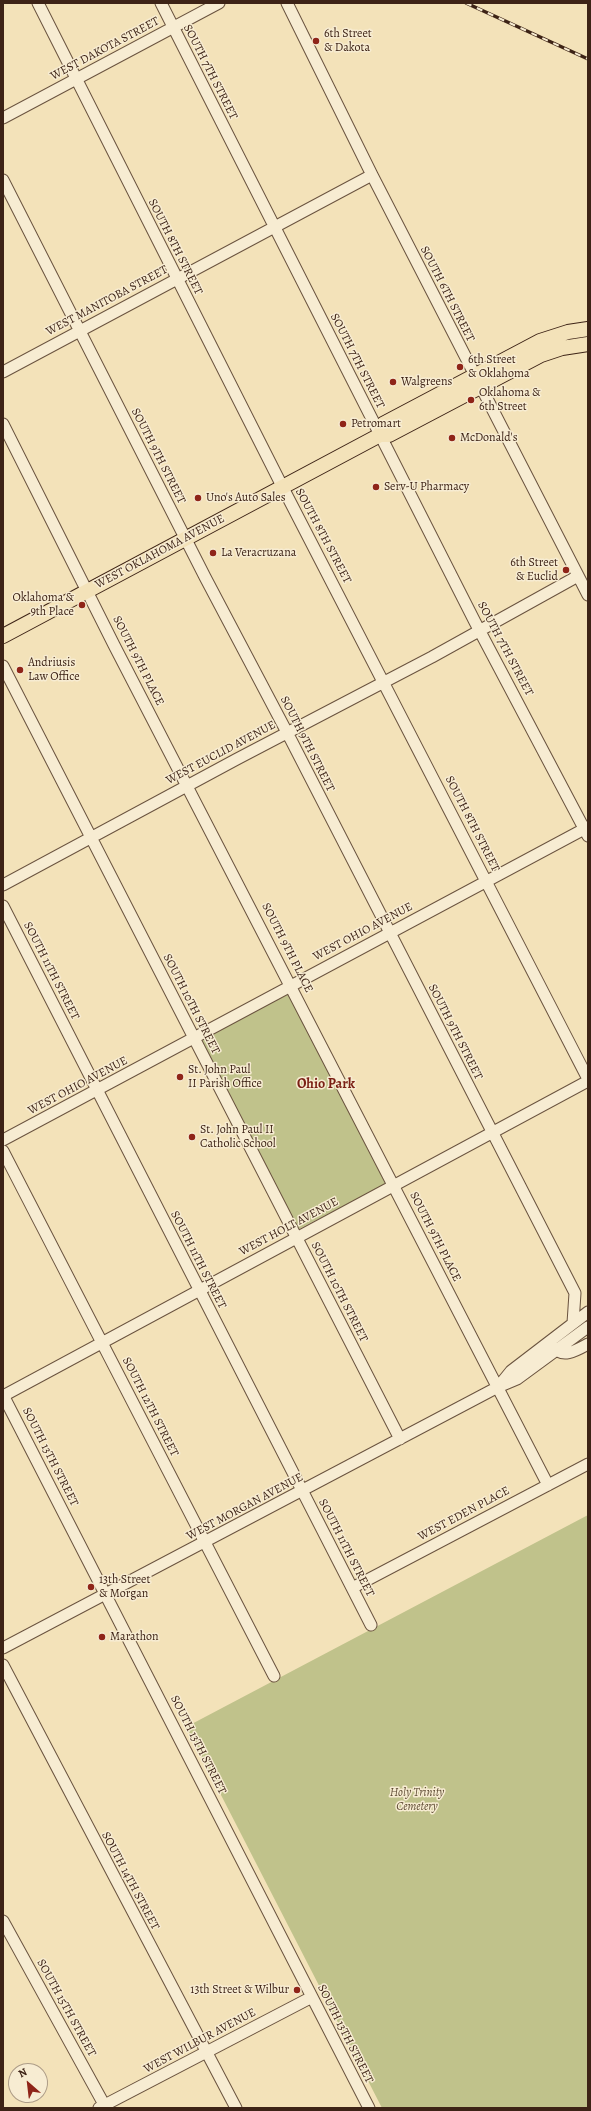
<!DOCTYPE html>
<html>
<head>
<meta charset="utf-8">
<style>
  body { margin:0 }
  #map { position:relative; width:591px; height:2111px; overflow:hidden; background:#f3e2b9; font-family:Alegreya,serif }
  canvas { display:block }
  .frame { position:absolute; inset:0; border:4px solid #3d2316; pointer-events:none }
  .north { position:absolute; left:8px; top:2063px; width:40px; height:40px; box-sizing:border-box; background:#f7ecd2; border:1px solid #ad9c87; border-radius:50%; rotate:332deg; font-size:11px; font-weight:700; line-height:16px; text-align:center; color:#3d2316 }
  .north::after { content:''; display:block; margin:auto; width:14px; height:18px; background:#8f2418; clip-path:polygon(50% 0,100% 100%,50% 72%,0 100%) }
</style>
</head>
<body>
<div id="map">
<canvas width="591" height="2111"></canvas>
<div class="frame"></div>
<div class="north">N</div>
</div>
<script>
const ctx = document.querySelector('canvas').getContext('2d');
ctx.lineJoin = 'round';
function paint(path, color) {
  ctx.fillStyle = color;
  ctx.fill(path, 'evenodd');
}
function stroke(path, color, width, dash) {
  ctx.strokeStyle = color;
  ctx.lineWidth = width;
  ctx.lineCap = dash ? 'butt' : 'round';
  ctx.setLineDash(dash || []);
  ctx.stroke(path);
}
function drawText(font, color, halo, rows, align = 'center') {
  ctx.font = font + ' Alegreya,serif';
  ctx.lineWidth = 3;
  ctx.setLineDash([]);
  ctx.textBaseline = 'middle';
  ctx.strokeStyle = halo;
  ctx.fillStyle = color;
  for (const [text, x, y, turn = 0] of rows) {
    ctx.save();
    ctx.translate(x, y);
    ctx.rotate((+turn || 0) * Math.PI / 180);
    ctx.textAlign = isNaN(turn) ? turn : align;
    if (halo) ctx.strokeText(text, 0, 0);
    ctx.fillText(text, 0, 0);
    ctx.restore();
  }
}
const green = new Path2D(`
  M 289,994 L 386,1184 L 297,1230 L 199,1040 Z
  M 588,1515 L 588,2108 L 382,2108 L 186,1727 Z`);
const minor = new Path2D(`
  M 38,3 L 282,486 L 588,1079
  M 161,3 L 475,622 L 588,836
  M 287,3 L 372,175 L 588,595
  M 3,118 L 219,3
  M 3,180 L 205,577 L 291,740 L 575,1293 L 573,1323
  M 3,372 L 372,175
  M 3,424 L 114,645 L 548,1485
  M 3,666 L 400,1439
  M 3,885 L 237,759 L 432,657 L 578,576
  M 3,906 L 371,1625
  M 3,1140 L 588,827
  M 3,1151 L 274,1676
  M 553,1347 C 563,1359 577,1350 588,1344
  M 498,1387 L 511,1371 L 588,1312
  M 3,1395 L 369,2108
  M 3,1396 L 588,1081
  M 352,1588 L 588,1464
  M 3,1648 L 498,1387 L 517,1379 L 588,1327
  M 3,1665 L 236,2108
  M 3,1921 L 106,2108
  M 99,2108 L 312,1997`);
const major = new Path2D(`
  M 380,435 L 383,424 L 540,341 L 568,332 L 588,329
  M 3,636 L 380,435 L 389,435 L 541,355 L 562,348 L 588,344`);
const rail = new Path2D(`
  M 466,3 L 588,59`);
const markers = [
  [316,41,4,"#8f2418"],
  [460,367,4,"#8f2418"],
  [393,382,4,"#8f2418"],
  [471,400,4,"#8f2418"],
  [343,424,4,"#8f2418"],
  [452,438,4,"#8f2418"],
  [376,487,4,"#8f2418"],
  [198,498,4,"#8f2418"],
  [213,553,4,"#8f2418"],
  [566,570,4,"#8f2418"],
  [82,605,4,"#8f2418"],
  [20,670,4,"#8f2418"],
  [180,1077,4,"#8f2418"],
  [192,1137,4,"#8f2418"],
  [91,1587,4,"#8f2418"],
  [102,1637,4,"#8f2418"],
  [297,1990,4,"#8f2418"]
];
const poiNames = [
  ["6th Street",324,34],
  ["& Dakota",324,48],
  ["6th Street",468,360],
  ["& Oklahoma",468,374],
  ["Walgreens",401,382],
  ["Oklahoma &",479,393],
  ["6th Street",479,407],
  ["Petromart",351,424],
  ["McDonald's",460,438],
  ["Serv-U Pharmacy",384,487],
  ["Uno's Auto Sales",206,498],
  ["La Veracruzana",221,553],
  ["6th Street",558,563,"right"],
  ["& Euclid",558,577,"right"],
  ["Oklahoma &",74,598,"right"],
  ["9th Place",74,612,"right"],
  ["Andriusis",28,663],
  ["Law Office",28,677],
  ["St. John Paul",188,1070],
  ["II Parish Office",188,1084],
  ["St. John Paul II",200,1130],
  ["Catholic School",200,1144],
  ["13th Street",99,1580],
  ["& Morgan",99,1594],
  ["Marathon",110,1637],
  ["13th Street & Wilbur",289,1990,"right"]
];
const streetNames = [
  ["WEST DAKOTA STREET",105,49,-28],
  ["SOUTH 7TH STREET",210,72,63],
  ["SOUTH 8TH STREET",175,247,63],
  ["SOUTH 6TH STREET",447,294,63],
  ["WEST MANITOBA STREET",107,301,-28],
  ["SOUTH 7TH STREET",357,361,63],
  ["SOUTH 9TH STREET",158,456,63],
  ["SOUTH 8TH STREET",323,536,62],
  ["WEST OKLAHOMA AVENUE",160,552,-28],
  ["SOUTH 7TH STREET",505,649,62],
  ["SOUTH 9TH PLACE",138,661,63],
  ["SOUTH 9TH STREET",307,744,63],
  ["WEST EUCLID AVENUE",221,753,-28],
  ["SOUTH 8TH STREET",472,824,63],
  ["WEST OHIO AVENUE",363,932,-28],
  ["SOUTH 9TH PLACE",287,948,63],
  ["SOUTH 11TH STREET",51,971,63],
  ["SOUTH 10TH STREET",191,1004,63],
  ["SOUTH 9TH STREET",455,1032,63],
  ["WEST OHIO AVENUE",78,1086,-28],
  ["WEST HOLT AVENUE",289,1227,-28],
  ["SOUTH 9TH PLACE",435,1237,63],
  ["SOUTH 11TH STREET",198,1260,63],
  ["SOUTH 10TH STREET",339,1292,63],
  ["SOUTH 12TH STREET",150,1407,63],
  ["SOUTH 13TH STREET",50,1457,63],
  ["WEST MORGAN AVENUE",245,1507,-28],
  ["WEST EDEN PLACE",464,1514,-28],
  ["SOUTH 11TH STREET",346,1548,63],
  ["SOUTH 13TH STREET",198,1745,63],
  ["SOUTH 14TH STREET",130,1881,62],
  ["SOUTH 15TH STREET",66,2008,61],
  ["SOUTH 13TH STREET",345,2034,63],
  ["WEST WILBUR AVENUE",200,2041,-28]
];
const parkNames = [
  ["Holy Trinity",417,1793],
  ["Cemetery",417,1807]
];
const quarterNames = [
  ["Ohio Park",326,1085]
];
paint(green, '#c0c28b');
stroke(minor, '#6a533f', 13);
stroke(major, '#3d2316', 16);
stroke(minor, '#f7ecd2', 11);
stroke(major, '#f3e2b9', 14);
stroke(rail, '#3d2316', 3.5);
stroke(rail, '#f7ecd2', 2, [6]);
for (const [x, y, r, color] of markers) {
  const dot = new Path2D();
  dot.arc(x, y, r, 0, 2 * Math.PI);
  ctx.fillStyle = color;
  ctx.fill(dot);
  stroke(dot, '#f7ecd2', 1.5);
}
drawText('12px', '#3d2316', '#f7ecd2', poiNames, 'left');
drawText('12px', '#3d2316', '#f7ecd2', streetNames);
drawText('italic 12px', '#5e4b33', '#f7ecd2', parkNames);
drawText('bold 14px', '#7a1f14', '#f7ecd2', quarterNames);
</script>
</body>
</html>
